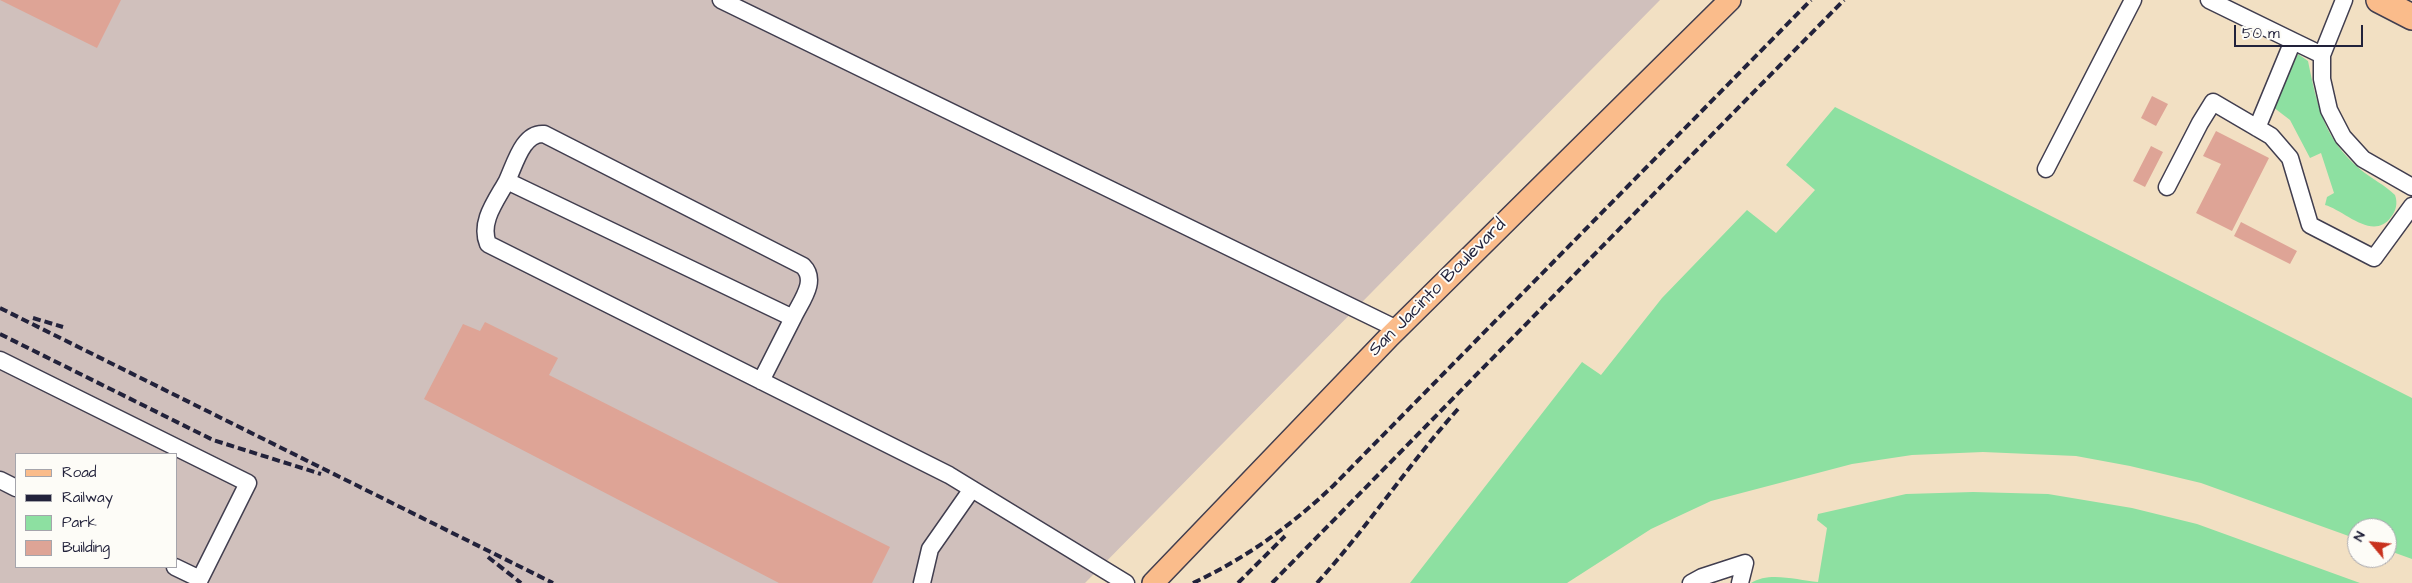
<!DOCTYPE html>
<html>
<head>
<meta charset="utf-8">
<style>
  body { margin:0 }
  #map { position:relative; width:2412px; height:583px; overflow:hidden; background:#f2e0c3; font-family:"Architects Daughter",sans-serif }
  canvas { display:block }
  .legend { position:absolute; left:15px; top:453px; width:162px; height:115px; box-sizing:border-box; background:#fdfcf7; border:1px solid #a5a5ac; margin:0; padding:6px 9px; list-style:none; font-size:15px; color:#22223b }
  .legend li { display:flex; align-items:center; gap:10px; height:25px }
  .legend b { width:25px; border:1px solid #a5a5ac }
  .north { position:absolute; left:2347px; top:518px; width:50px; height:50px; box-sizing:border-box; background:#fdfcf7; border:1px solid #a5a5ac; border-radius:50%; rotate:298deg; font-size:14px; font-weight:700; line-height:20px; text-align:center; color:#22223b }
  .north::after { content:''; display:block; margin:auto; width:18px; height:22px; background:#c8321e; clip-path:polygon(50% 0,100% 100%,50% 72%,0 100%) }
  .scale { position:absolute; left:2234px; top:25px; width:129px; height:22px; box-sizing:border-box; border:2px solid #22223b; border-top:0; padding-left:6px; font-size:15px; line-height:18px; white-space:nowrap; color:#22223b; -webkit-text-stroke:4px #fdfcf7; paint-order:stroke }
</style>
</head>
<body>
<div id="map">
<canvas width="2412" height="583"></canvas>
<ul class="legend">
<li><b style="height:6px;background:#fabc8b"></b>Road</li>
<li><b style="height:6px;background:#22223b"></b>Railway</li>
<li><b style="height:14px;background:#8de0a1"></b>Park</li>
<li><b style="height:14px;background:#dea496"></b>Building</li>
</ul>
<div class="north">N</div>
<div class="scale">50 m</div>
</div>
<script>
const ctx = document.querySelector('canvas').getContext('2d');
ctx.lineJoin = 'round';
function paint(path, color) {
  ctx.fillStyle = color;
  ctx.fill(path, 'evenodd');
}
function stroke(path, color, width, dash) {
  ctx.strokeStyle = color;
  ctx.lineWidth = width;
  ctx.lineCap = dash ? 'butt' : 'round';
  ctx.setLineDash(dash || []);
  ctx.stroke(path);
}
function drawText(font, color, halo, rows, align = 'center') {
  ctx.font = font + ' "Architects Daughter",sans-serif';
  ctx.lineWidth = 4;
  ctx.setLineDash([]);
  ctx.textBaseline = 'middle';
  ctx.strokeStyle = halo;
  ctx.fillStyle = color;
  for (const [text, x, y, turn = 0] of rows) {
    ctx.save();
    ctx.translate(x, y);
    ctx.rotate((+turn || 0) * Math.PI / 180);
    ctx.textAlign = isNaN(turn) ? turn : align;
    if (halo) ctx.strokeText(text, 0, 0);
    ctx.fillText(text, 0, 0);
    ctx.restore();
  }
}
const industrial = new Path2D(`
  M 0,0 L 1660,0 L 1085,583 L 0,583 ZM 16,454 L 176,454 L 176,567 L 16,567 Z`);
const green = new Path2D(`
  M 2298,54 L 2308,61 C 2317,105 2324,140 2361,170 C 2372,179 2385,185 2395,195 C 2398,203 2396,211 2391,217 C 2373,242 2344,210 2325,205 L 2327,197 L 2334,193 L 2321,153 L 2310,158 L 2290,120 L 2273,107 Z
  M 1835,107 L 2412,398 L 2412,559 L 2387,550 L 2387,528 L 2357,528 L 2357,539 L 2201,483 L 2130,466 L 2076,456 L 1983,452 L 1912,455 L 1852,464 L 1711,501 L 1651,529 L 1567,583 L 1410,583 L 1582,362 L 1601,375 L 1662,298 L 1747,210 L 1776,233 L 1815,190 L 1786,165 Z
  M 1973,492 L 2048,494 L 2132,508 L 2197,524 L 2360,583 L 1751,583 C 1769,571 1797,580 1818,582 L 1827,528 L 1817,520 L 1818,514 L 1906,494 Z`);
const building = new Path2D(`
  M 0,0 L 121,0 L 97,48 Z
  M 2152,96 L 2168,104 L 2156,126 L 2141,118 Z
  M 2216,131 L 2269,158 L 2232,231 L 2196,213 L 2221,164 L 2203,156 Z
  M 2151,146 L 2163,152 L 2145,187 L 2133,181 Z
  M 2241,222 L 2297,251 L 2290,264 L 2234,236 Z
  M 485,322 L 558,358 L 549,375 L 890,547 L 872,583 L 779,583 L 424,399 L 463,324 L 480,331 Z`);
const minor = new Path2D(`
  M 721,0 L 1397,329
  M 2209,0 L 2293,41 L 2257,128
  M 2344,0 L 2322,55 L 2322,79 L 2329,110 L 2343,137 L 2363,159 L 2412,187
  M 2293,41 L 2322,55
  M 2046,169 L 2133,0
  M 507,181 C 515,164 523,132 544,134 L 803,266 C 818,281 801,301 793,318
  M 2167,187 L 2200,123 L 2213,102 L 2271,136 L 2290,158 L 2310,225 L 2374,258 L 2412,206
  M 0,360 L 248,483 L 198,583
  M 761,381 L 793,318 L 507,181 C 496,201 479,222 488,244 L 949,475 L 1126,583
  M 0,480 L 16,488
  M 175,567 L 200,579
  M 922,583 L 930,549 L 972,489
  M 1691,583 L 1702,577 L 1745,563 L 1740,583`);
const major = new Path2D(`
  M 1153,583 L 1390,336 L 1730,0`);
const highway = new Path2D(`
  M 2379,0 L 2412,17`);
const rail = new Path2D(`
  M 0,308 L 553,583
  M 33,318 L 63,327
  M 0,334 L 213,440 L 321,474
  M 488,557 L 521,583
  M 1193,583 C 1246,558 1291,526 1334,485 L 1811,0
  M 1238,583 L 1285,536
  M 1272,583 L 1844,0
  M 1317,583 C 1367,528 1408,465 1458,409`);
const streetNames = [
  ["San Jacinto Boulevard",1438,288,-45]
];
paint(industrial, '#d0c0bc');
paint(green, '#8de0a1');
paint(building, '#dea496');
stroke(minor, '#413e4f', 19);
stroke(major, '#413e4f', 24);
stroke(highway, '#413e4f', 28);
stroke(minor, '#fff', 16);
stroke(major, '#fabc8b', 21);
stroke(highway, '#fabc8b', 25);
stroke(rail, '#22223b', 4, [8, 4]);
drawText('18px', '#22223b', '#fdfcf7', streetNames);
</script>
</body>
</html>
